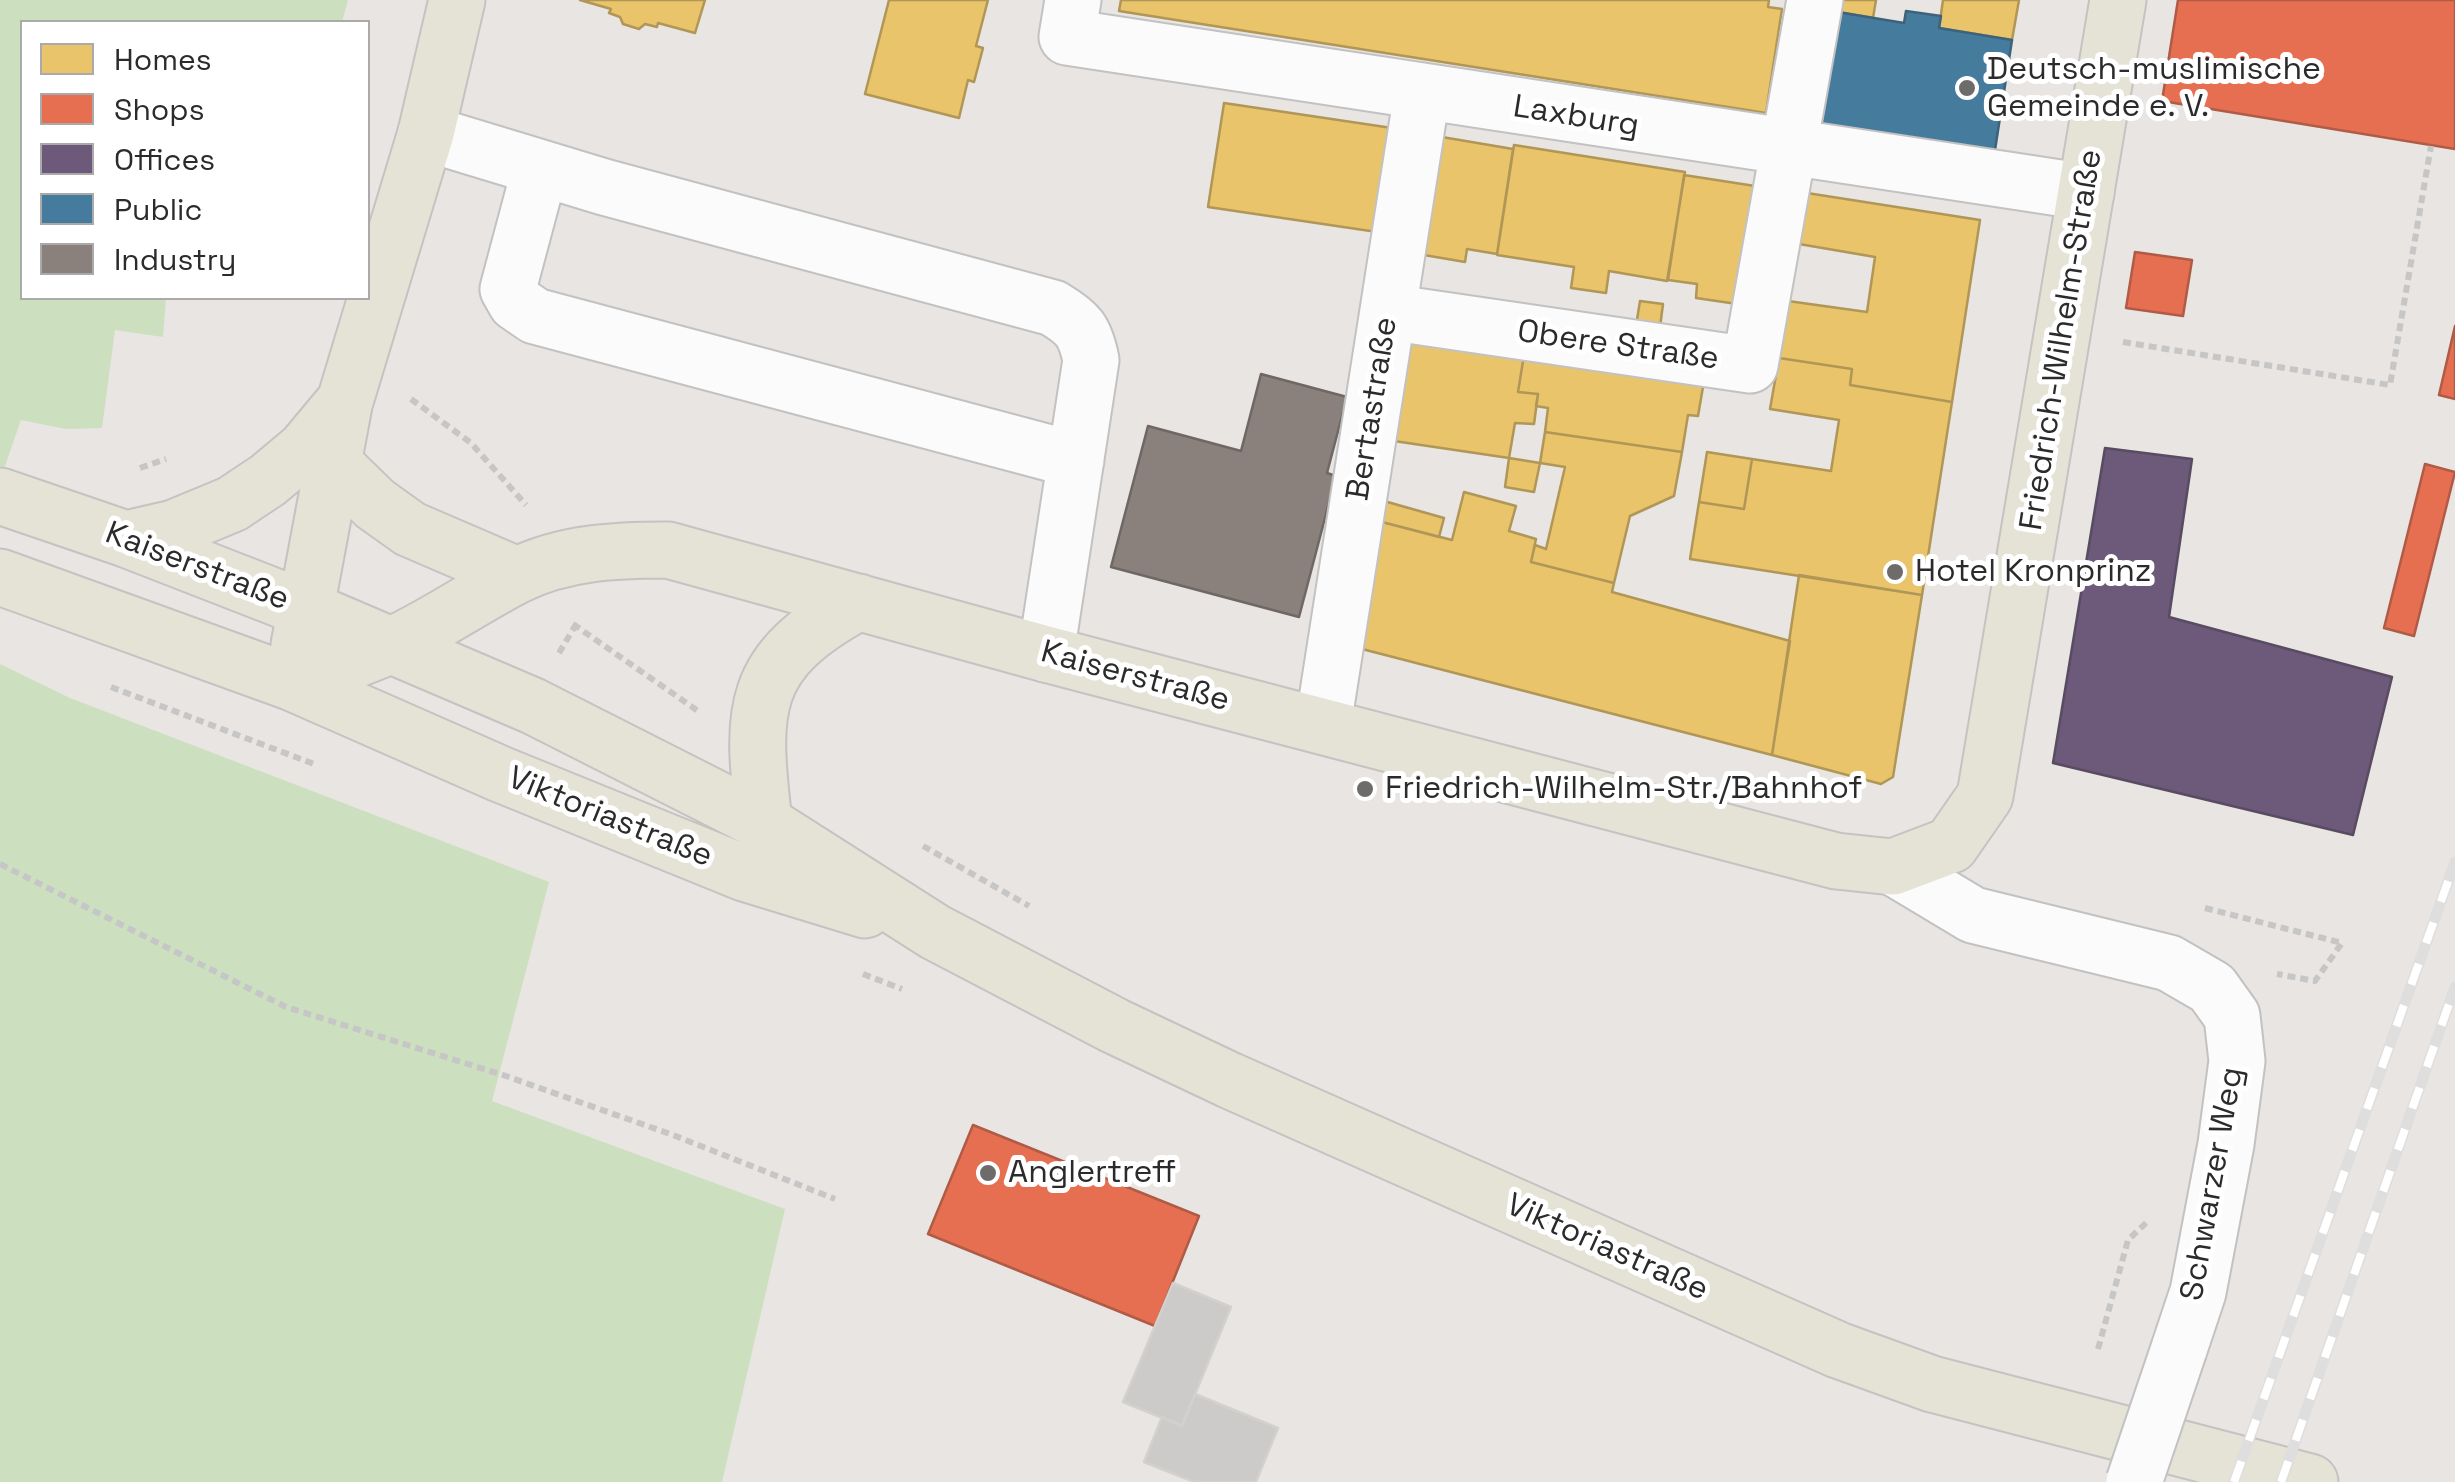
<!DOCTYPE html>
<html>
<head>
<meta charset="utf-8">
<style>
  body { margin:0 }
  #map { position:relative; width:2455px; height:1482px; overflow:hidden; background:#e8e5e2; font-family:"Space Grotesk",sans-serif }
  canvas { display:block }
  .legend { position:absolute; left:20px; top:20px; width:350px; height:280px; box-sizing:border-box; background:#fff; border:2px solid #aaa; margin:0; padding:12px 18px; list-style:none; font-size:30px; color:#2b2b2b }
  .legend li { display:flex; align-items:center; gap:20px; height:50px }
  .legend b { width:50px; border:2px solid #aaa }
</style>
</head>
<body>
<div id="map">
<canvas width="2455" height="1482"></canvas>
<ul class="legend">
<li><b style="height:28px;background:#e9c46a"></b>Homes</li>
<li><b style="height:28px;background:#e76f51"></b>Shops</li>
<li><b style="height:28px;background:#6d597a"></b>Offices</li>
<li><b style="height:28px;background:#457b9d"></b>Public</li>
<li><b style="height:28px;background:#8a817c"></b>Industry</li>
</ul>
</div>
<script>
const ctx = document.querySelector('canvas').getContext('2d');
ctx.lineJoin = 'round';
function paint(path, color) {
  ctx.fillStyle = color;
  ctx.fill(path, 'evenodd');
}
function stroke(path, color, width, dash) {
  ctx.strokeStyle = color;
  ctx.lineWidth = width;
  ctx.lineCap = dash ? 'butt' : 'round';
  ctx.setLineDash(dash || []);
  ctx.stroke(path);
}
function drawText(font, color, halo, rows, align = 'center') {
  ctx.font = font + ' "Space Grotesk",sans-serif';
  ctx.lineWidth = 10;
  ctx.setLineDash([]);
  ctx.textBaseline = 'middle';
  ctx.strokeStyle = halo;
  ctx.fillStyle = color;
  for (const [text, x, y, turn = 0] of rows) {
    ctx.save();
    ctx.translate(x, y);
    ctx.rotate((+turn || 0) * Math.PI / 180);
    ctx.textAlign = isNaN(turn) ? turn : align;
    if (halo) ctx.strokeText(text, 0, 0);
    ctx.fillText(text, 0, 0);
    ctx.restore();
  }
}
const green = new Path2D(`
  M 0,0 L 348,0 L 342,22 L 22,22 L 22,298 L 166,298 L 163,337 L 115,330 L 102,428 L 66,429 L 21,420 L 0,480 Z
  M 0,664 L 70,698 L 549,882 L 492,1101 L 785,1209 L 722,1482 L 0,1482 Z`);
const homes = new Path2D(`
  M 580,0 L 705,0 L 695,33 L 658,23 L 657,27 L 645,24 L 639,29 L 623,24 L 620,17 L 609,13 L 611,9 Z
  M 889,0 L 988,0 L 976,46 L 983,48 L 974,82 L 968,80 L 959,118 L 865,94 Z
  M 1121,0 L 1769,0 L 1768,7 L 1782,9 L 1766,113 L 1119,11 Z
  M 1840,0 L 1876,0 L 1873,18 L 1838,12 Z
  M 1943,0 L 2019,0 L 2012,40 L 1939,28 Z
  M 1224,103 L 1392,128 L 1377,232 L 1208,207 Z
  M 1442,137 L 1513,149 L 1497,254 L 1467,249 L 1465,262 L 1424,255 Z
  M 1514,145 L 1685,172 L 1667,281 L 1609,271 L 1606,293 L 1571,288 L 1574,267 L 1497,255 Z
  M 1684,175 L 1755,186 L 1737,304 L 1696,298 L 1697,284 L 1668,280 Z
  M 1807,193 L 1980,220 L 1952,402 L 1850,385 L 1852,369 L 1779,358 L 1788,301 L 1867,312 L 1875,257 L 1799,244 Z
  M 1640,301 L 1663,304 L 1659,335 L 1635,332 Z
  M 1410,338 L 1524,355 L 1518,392 L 1538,394 L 1534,424 L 1515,423 L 1509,458 L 1394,441 Z
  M 1524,355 L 1704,381 L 1698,416 L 1688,415 L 1682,452 L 1545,432 L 1548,408 L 1536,406 L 1538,394 L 1518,392 Z
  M 1779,358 L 1852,369 L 1850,385 L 1952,402 L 1922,595 L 1690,559 L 1699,502 L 1744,509 L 1752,459 L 1831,471 L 1839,420 L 1770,409 Z
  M 1545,432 L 1682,452 L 1674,496 L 1630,516 L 1614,583 L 1531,562 L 1535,545 L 1546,549 L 1565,467 L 1540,463 Z
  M 1707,452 L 1752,459 L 1744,509 L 1699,502 Z
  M 1509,458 L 1540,463 L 1534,492 L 1505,487 Z
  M 1464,492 L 1516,506 L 1509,531 L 1536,539 L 1531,562 L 1614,583 L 1612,592 L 1790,641 L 1772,755 L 1362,649 L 1382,522 L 1452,540 Z
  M 1384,501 L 1444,518 L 1439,537 L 1382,522 Z
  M 1799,575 L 1922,595 L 1893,777 L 1881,784 L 1772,755 Z`);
const shops = new Path2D(`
  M 2178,0 L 2455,0 L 2455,149 L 2162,101 Z
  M 2135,252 L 2192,260 L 2183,316 L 2126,308 Z
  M 2455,326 L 2455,399 L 2439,395 Z
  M 2425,464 L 2455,472 L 2414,636 L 2384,628 Z
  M 973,1125 L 1199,1216 L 1155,1326 L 928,1234 Z`);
const offices = new Path2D(`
  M 2105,448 L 2192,459 L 2169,617 L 2392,677 L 2353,835 L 2053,763 Z`);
const public = new Path2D(`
  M 1906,11 L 1941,16 L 1939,28 L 2012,40 L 1995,150 L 1821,123 L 1838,12 L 1904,23 Z`);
const industry = new Path2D(`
  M 1261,374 L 1347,397 L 1327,473 L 1336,476 L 1299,617 L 1111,567 L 1148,426 L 1241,451 Z`);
const building = new Path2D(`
  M 1173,1283 L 1231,1307 L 1182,1426 L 1123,1402 Z
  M 1195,1394 L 1278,1428 L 1256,1482 L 1194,1482 L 1144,1462 L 1162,1417 L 1182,1426 Z`);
const path = new Path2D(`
  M 2123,342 L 2390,385 L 2431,146
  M 411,399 L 471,443 L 526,505
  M 140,468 L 166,459
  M 573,624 L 698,711
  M 559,653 L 578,621
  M 111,687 L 314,764
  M 923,846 L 1029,906
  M 0,864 L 286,1007 L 503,1075 L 673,1135 L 835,1199
  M 2205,908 L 2342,943 L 2315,981 L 2277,974
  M 863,974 L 902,989
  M 2098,1349 L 2128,1240 L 2147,1222`);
const minor = new Path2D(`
  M 1073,0 L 1067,37 L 2086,192
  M 426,133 L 604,187 L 1053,308 C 1078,323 1085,330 1091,360 L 1046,654
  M 540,169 L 508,289 L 516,303 L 535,316 L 1076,460
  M 1388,312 L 1750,365 L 1815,0
  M 1323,725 L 1422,94
  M 1893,867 L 1973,915 L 2169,963 L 2212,988 L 2232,1016 L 2237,1061 L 2226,1144 L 2198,1292 L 2179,1349`);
const major = new Path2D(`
  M 333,463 L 375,504 L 410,529 L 517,575
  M 0,496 L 126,539 L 306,609 L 533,706 L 764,823 L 935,932 L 1115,1026 L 1229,1080 L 1838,1350 L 1932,1384 L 2310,1482
  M 126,539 L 174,528 L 232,504 L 268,480 L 305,449 L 345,401 L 426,133 L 457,0
  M 0,577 L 293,683 L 500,774 L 744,873 L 865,910
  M 299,645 L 344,405
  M 293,683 C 326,670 361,659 394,644 C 437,624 475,597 516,576 C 564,552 616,550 668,550 L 1046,654 L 1836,861 L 1893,867 L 1951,845 L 1985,796 L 2118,0
  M 764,823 C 751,709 748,662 859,602`);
const rail = new Path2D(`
  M 2234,1482 L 2455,862
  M 2281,1482 L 2455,987`);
const minorBridge = new Path2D(`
  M 2134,1482 L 2179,1349`);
const markers = [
  [1967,88,10,"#6d6c6b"],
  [1895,572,10,"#6d6c6b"],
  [1365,789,10,"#6d6c6b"],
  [988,1173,10,"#6d6c6b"]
];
const poiNames = [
  ["Deutsch-muslimische",1987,70],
  ["Gemeinde e. V.",1987,107],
  ["Hotel Kronprinz",1915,572],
  ["Friedrich-Wilhelm-Str./Bahnhof",1385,789],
  ["Anglertreff",1008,1173]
];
const streetNames = [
  ["Laxburg",1576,117,9],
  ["Friedrich-Wilhelm-Straße",2062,340,-81],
  ["Obere Straße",1618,346,8],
  ["Bertastraße",1373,409,-81],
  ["Kaiserstraße",197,567,21],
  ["Kaiserstraße",1135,677,15],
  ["Viktoriastraße",610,818,22],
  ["Schwarzer Weg",2213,1184,-80],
  ["Viktoriastraße",1607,1248,24]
];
paint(green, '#cce0bf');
paint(homes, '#e9c46a');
stroke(homes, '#b09657', 2.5);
paint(shops, '#e76f51');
stroke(shops, '#af5b46', 2.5);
paint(offices, '#6d597a');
stroke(offices, '#594b62', 2.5);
paint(public, '#457b9d');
stroke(public, '#3d637b', 2.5);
paint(industry, '#8a817c');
stroke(industry, '#6e6764', 2.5);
paint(building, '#cdcbc9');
stroke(building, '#d3d1ce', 2.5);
stroke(minor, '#c2c2c2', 59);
stroke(major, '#c5c3c2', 59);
stroke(path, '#c6c6c6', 6, [8, 5]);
stroke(minor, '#fcfbfb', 55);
stroke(major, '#e5e2d6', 55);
stroke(rail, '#dededf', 11);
stroke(rail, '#fff', 8, [22]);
stroke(minorBridge, '#c2c2c2', 59, []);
stroke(minorBridge, '#fcfbfb', 55);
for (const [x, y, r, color] of markers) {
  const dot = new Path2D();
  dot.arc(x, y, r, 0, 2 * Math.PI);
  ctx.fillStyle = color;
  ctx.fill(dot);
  stroke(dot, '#fff', 4);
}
drawText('32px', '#2b2b2b', '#fff', poiNames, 'left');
drawText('32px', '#2b2b2b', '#fff', streetNames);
</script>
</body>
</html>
